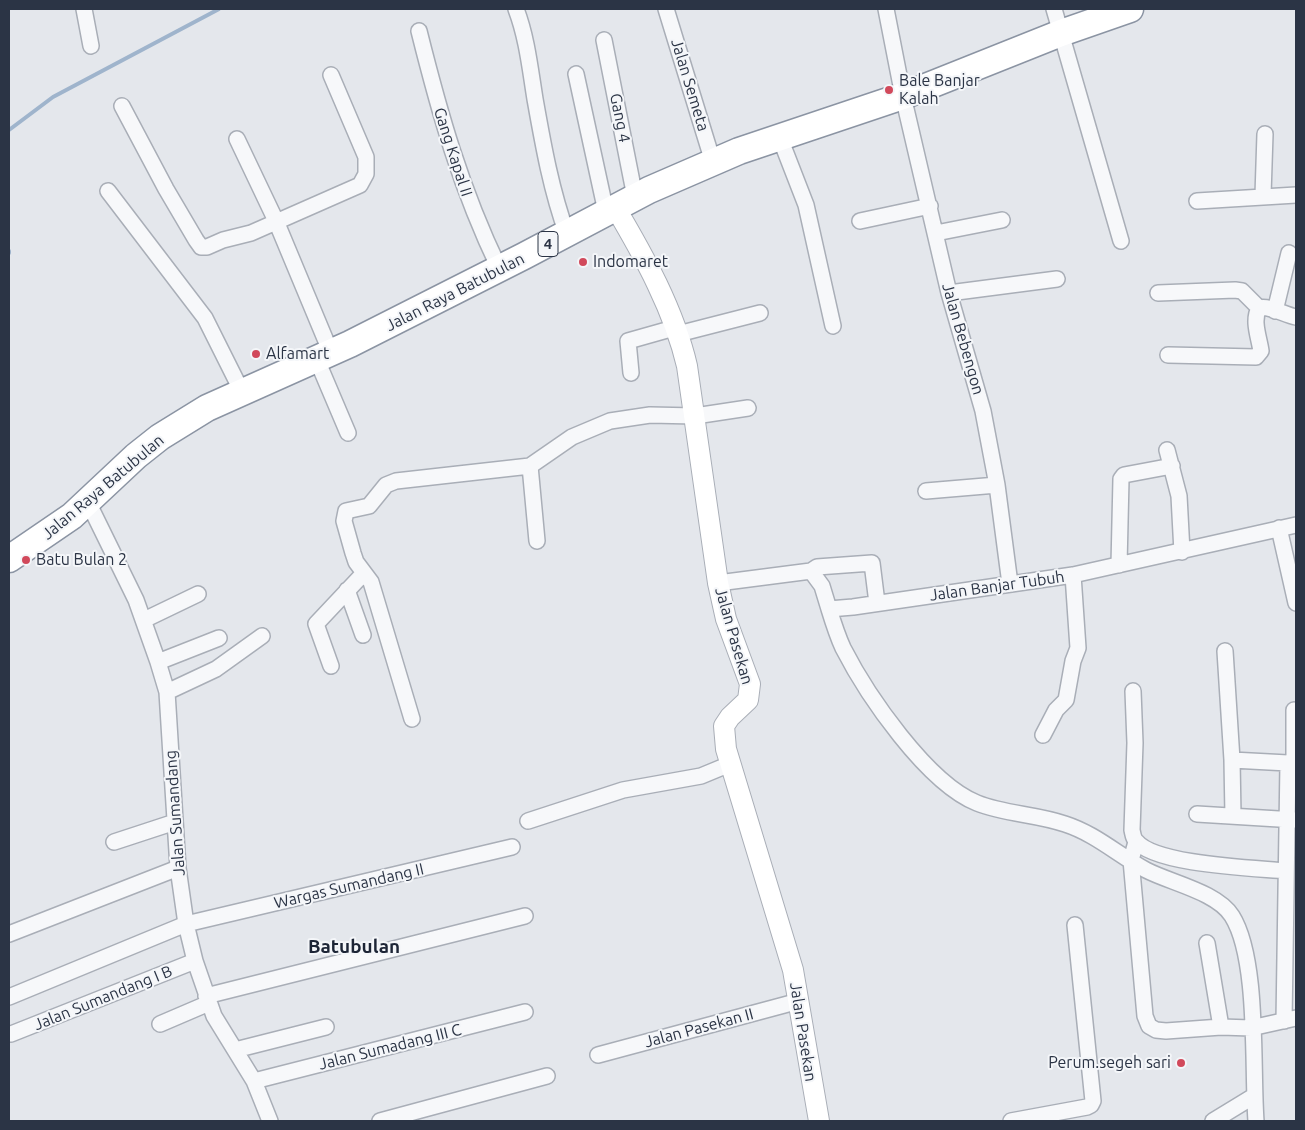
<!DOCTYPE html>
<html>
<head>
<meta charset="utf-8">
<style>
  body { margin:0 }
  #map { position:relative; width:1305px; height:1130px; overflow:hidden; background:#e4e7ec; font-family:Ubuntu,sans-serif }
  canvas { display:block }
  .frame { position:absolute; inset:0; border:10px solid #2b3445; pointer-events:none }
</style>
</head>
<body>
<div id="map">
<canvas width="1305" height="1130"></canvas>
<div class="frame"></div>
</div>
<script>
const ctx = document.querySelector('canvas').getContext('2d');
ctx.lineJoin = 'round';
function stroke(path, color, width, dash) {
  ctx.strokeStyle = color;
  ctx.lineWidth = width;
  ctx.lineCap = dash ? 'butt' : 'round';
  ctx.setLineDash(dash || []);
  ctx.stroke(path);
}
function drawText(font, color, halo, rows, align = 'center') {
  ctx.font = font + ' Ubuntu,sans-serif';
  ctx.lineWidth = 4;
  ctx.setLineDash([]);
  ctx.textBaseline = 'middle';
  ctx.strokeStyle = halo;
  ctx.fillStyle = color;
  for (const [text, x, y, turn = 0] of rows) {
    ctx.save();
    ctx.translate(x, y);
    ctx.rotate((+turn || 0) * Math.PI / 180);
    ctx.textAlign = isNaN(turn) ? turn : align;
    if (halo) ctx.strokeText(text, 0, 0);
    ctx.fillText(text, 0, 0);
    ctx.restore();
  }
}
const stream = new Path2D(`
  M 9,130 L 53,97 L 219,9
  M 9,251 L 9,253`);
const street = new Path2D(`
  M 84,9 L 91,46
  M 516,9 C 527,38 530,68 535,99 C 543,144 551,190 567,234
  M 666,9 L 713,162
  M 886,9 L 903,96 L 949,293 L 983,411 L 997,485 L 1010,584
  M 1054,9 L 1121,241
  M 419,31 C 440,115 461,189 499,268
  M 604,40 L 635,197
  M 576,74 L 606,212
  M 122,106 L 166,189 L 196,240 L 201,247 L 207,247 L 223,240 L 251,233 L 360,185 L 366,174 L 366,157 L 331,75
  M 780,138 L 806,205 L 833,326
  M 237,139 L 276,221 L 331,353
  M 108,191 L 205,318 L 242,392
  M 1263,195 L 1265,134
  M 1197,201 L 1296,195
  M 860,221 L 930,206
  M 936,233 L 1002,220
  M 949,293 L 1057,279
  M 1158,293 L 1235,290 L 1242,291 L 1259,308
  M 1275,311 L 1289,253
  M 678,334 L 760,313
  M 1168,355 L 1256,357 L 1261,351 C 1259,337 1252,321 1259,308 C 1269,305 1285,315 1296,317
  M 317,360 L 348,433
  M 631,373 L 628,341 L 674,328
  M 1167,450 L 1179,496 L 1182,552
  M 530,466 L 537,541
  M 926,491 L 997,485
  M 88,502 L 136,600 L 158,662 L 167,692 L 178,868 L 186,924 L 195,961 L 214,1016 L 254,1081 L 270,1121
  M 1279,528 L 1296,603
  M 1119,565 L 1121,479 L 1124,475 L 1172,466
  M 811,571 L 817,567 L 872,563 L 877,603
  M 718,583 L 811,571 L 822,586 L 829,609 L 853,607 L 1073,575 L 1296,525
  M 347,590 L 363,635
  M 829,609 C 833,622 837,635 843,648 C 867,695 927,783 977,803 C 1004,814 1036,814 1065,824 C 1096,834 1118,855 1146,870 C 1171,883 1217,892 1232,916 C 1259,959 1252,1068 1256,1121
  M 144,620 L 198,594
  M 1225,651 L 1232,760 L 1288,763 L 1284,1021
  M 158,662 L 219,638
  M 331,666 L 316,624 L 364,573
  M 1133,691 L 1135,743 L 1132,830 C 1133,834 1133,838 1136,841 C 1155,865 1255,868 1286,871
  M 167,692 L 216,669 L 262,636
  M 412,719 L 371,582 L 356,562 L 353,553 L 344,521 L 346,511 L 369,506 L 386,485 L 396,481 L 530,466 L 572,437 L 610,421 L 650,415 L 695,416 L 748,408
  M 1043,735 L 1056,710 L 1066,700 L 1073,661 L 1078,648 L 1073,575
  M 1232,760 L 1233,816
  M 1288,763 L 1292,762 L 1294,757 L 1294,710
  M 1197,814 L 1295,820
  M 528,821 L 623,790 L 701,776 L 730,764
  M 114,842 L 175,822
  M 1136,842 L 1131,860 L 1145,1016 L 1149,1026 L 1156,1030 L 1166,1031 L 1221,1027 L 1251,1028 L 1296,1018
  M 9,934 L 178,868
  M 1207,943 L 1221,1027
  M 206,996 L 525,916
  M 9,997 L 186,924 L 512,847
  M 160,1024 L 209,1003
  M 11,1034 L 195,961
  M 235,1050 L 326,1027
  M 598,1055 L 799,1001
  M 254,1081 L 525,1012
  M 380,1121 L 547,1076
  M 1011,1121 L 1087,1107 L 1091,1105 L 1093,1101 L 1075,925
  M 1213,1121 L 1254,1096`);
const secondary = new Path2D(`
  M 615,207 C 644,256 674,310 687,366 L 718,583 L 726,619 L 750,684 L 748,700 L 730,717 L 724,726 L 726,749 L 793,970 L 819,1121`);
const highway = new Path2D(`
  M 9,559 L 72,516 L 136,456 L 160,437 L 207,408 L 350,344 L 524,256 L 649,190 L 739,151 L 903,96 L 1061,33 L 1130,9`);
const markers = [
  [889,90,5,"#d1495b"],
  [583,262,5,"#d1495b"],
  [256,354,5,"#d1495b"],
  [26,560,5,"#d1495b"],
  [1181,1063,5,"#d1495b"]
];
const shields = [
  [548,244,20]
];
const shieldNames = [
  ["4",548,244]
];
const poiNames = [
  ["Bale Banjar",899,81],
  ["Kalah",899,99],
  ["Indomaret",593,262],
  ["Alfamart",266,354],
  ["Batu Bulan 2",36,560],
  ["Perum.segeh sari",1171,1063,"right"]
];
const streetNames = [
  ["Jalan Semeta",690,85,73],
  ["Gang 4",620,118,79],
  ["Gang Kapal II",453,152,72],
  ["Jalan Raya Batubulan",455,292,-27],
  ["Jalan Bebengon",963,339,74],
  ["Jalan Raya Batubulan",103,487,-40],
  ["Jalan Banjar Tubuh",997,586,-8],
  ["Jalan Pasekan",734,636,74],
  ["Jalan Sumandang",175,813,-94],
  ["Wargas Sumandang II",349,886,-13],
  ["Jalan Sumandang I B",103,998,-22],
  ["Jalan Pasekan II",699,1028,-15],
  ["Jalan Pasekan",803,1032,81],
  ["Jalan Sumadang III C",390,1047,-14]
];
const quarterNames = [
  ["Batubulan",354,947]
];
stroke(stream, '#9fb4cc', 4);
stroke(street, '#a9aeb7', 18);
stroke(secondary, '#a9aeb7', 22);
stroke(highway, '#8b94a3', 29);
stroke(street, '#f7f8fa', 15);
stroke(secondary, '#fff', 20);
stroke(highway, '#fff', 26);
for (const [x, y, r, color] of markers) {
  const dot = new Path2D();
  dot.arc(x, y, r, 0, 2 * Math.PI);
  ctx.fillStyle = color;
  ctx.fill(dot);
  stroke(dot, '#f4f6f9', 2);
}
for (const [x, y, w] of shields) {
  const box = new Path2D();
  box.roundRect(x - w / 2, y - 12.5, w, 25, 4);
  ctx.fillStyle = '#f4f6f9';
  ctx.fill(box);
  stroke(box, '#2b3445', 1);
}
drawText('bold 15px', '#2b3445', null, shieldNames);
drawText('16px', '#2b3445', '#f4f6f9', poiNames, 'left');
drawText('16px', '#2b3445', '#f4f6f9', streetNames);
drawText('bold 19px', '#1d2536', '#f4f6f9', quarterNames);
</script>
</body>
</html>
